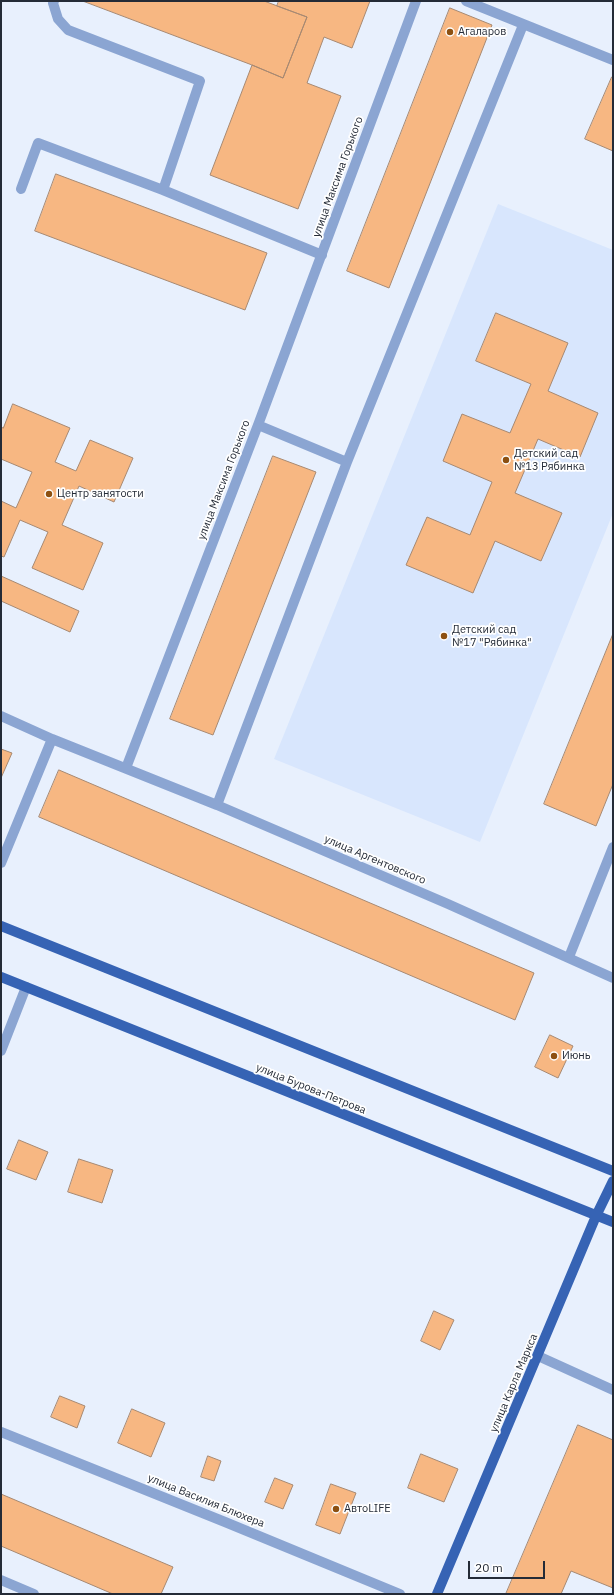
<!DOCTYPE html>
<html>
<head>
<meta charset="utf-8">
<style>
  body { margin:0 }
  #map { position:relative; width:614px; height:1595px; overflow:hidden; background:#e8f0fd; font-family:"IBM Plex Sans",sans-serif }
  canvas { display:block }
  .frame { position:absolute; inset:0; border:2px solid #242b37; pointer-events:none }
  .scale { position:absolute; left:468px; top:1561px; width:77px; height:18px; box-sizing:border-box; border:2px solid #242b37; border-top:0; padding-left:5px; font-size:12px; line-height:14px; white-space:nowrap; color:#242b37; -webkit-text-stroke:3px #fff; paint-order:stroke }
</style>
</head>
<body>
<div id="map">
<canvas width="614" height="1595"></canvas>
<div class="frame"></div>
<div class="scale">20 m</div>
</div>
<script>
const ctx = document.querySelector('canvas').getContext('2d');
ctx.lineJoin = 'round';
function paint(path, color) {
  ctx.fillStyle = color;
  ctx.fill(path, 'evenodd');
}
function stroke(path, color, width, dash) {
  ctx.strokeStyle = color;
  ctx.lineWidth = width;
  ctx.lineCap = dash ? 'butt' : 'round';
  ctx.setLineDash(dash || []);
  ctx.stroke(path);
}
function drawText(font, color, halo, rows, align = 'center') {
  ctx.font = font + ' "IBM Plex Sans",sans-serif';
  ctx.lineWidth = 3.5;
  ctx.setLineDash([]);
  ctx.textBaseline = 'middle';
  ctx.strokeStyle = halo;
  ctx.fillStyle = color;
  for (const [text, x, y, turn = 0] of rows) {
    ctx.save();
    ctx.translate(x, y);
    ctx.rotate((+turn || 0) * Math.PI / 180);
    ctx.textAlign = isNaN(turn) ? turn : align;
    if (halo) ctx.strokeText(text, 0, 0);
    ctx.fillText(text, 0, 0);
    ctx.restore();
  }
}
const built = new Path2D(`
  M 498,204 L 613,250 L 613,513 L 480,842 L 274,759 Z`);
const building = new Path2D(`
  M 83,1 L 264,1 L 307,17 L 283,78 L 252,65 Z
  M 279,1 L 370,1 L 352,48 L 324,37 L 307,83 L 341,96 L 298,209 L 210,175 L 252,65 L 283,78 L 307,17 L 277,6 Z
  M 450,8 L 492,25 L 389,288 L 347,271 Z
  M 612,77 L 613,77 L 613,151 L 585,139 Z
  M 56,174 L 267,253 L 245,310 L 35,231 Z
  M 496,313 L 568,343 L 548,391 L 598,413 L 580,457 L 538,439 L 515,493 L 562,513 L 541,561 L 495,541 L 473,593 L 406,565 L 427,517 L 470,535 L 492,482 L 443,461 L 462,414 L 510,433 L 531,384 L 476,361 Z
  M 13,404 L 70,428 L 55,462 L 76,471 L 90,440 L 133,458 L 114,502 L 79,486 L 62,525 L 103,543 L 83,590 L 32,568 L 48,532 L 20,520 L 4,557 L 1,556 L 1,501 L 16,508 L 32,472 L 1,459 L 1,427 L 3,428 Z
  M 273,456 L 316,472 L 213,735 L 170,719 Z
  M 1,576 L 79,611 L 70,632 L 1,601 Z
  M 613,634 L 613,784 L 596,826 L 544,804 Z
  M 1,749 L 12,753 L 1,778 Z
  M 59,770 L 534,973 L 515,1020 L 39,817 Z
  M 550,1035 L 573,1046 L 558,1078 L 535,1067 Z
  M 19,1140 L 48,1152 L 36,1180 L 7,1169 Z
  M 79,1159 L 113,1170 L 102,1203 L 68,1192 Z
  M 434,1311 L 454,1320 L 440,1350 L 421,1341 Z
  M 60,1396 L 85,1406 L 77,1428 L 51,1417 Z
  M 132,1409 L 165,1423 L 151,1457 L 118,1443 Z
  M 578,1425 L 613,1440 L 613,1588 L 571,1571 L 561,1594 L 506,1594 Z
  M 421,1454 L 458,1469 L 444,1502 L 408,1488 Z
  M 208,1456 L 221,1461 L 214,1481 L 201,1477 Z
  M 275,1478 L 293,1485 L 283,1509 L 265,1502 Z
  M 331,1484 L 356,1493 L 340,1534 L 316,1525 Z
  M 1,1494 L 173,1567 L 161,1594 L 113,1594 L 1,1546 Z`);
const minor = new Path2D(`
  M 54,1 L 53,3 L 58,19 L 68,30 L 200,81 L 163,190
  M 466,1 L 613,60
  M 21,189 L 38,143 L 163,190 L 322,255
  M 258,425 L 347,462
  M 1,716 L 52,739
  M 126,768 L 258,425 L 416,1
  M 217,805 L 347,462 L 523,25
  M 1,863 L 52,739 L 217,805 L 448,904 L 613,978
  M 569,957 L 613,847
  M 1,1051 L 26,987
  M 538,1356 L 613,1390
  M 1,1432 L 225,1522 L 400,1594
  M 1,1580 L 34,1594`);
const major = new Path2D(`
  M 1,926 L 613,1171
  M 1,977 L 613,1222
  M 437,1594 L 596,1216 L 613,1181`);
const markers = [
  [450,32,4,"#8d5011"],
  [506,460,4,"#8d5011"],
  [49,494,4,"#8d5011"],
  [444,636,4,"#8d5011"],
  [554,1056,4,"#8d5011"],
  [336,1509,4,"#8d5011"]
];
const poiNames = [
  ["Агаларов",458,32],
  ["Детский сад",514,454],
  ["№13 Рябинка",514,467],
  ["Центр занятости",57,494],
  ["Детский сад",452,630],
  ["№17 \"Рябинка\"",452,643],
  ["Июнь",562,1056],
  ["АвтоLIFE",344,1509]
];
const streetNames = [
  ["улица Максима Горького",338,177,-70],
  ["улица Максима Горького",224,480,-69],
  ["улица Аргентовского",375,860,23],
  ["улица Бурова-Петрова",311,1089,22],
  ["улица Карла Маркса",514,1383,-67],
  ["улица Василия Блюхера",206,1501,22]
];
paint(built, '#d8e6fd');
paint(building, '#f7b782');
stroke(building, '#a78972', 1);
stroke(minor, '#8ba5d2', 10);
stroke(major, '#3663b4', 10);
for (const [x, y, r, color] of markers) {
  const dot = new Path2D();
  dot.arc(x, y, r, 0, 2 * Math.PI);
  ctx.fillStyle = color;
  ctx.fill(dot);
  stroke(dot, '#fff', 1.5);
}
drawText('11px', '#242b37', '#fff', poiNames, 'left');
drawText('11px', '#242b37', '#fff', streetNames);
</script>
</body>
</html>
